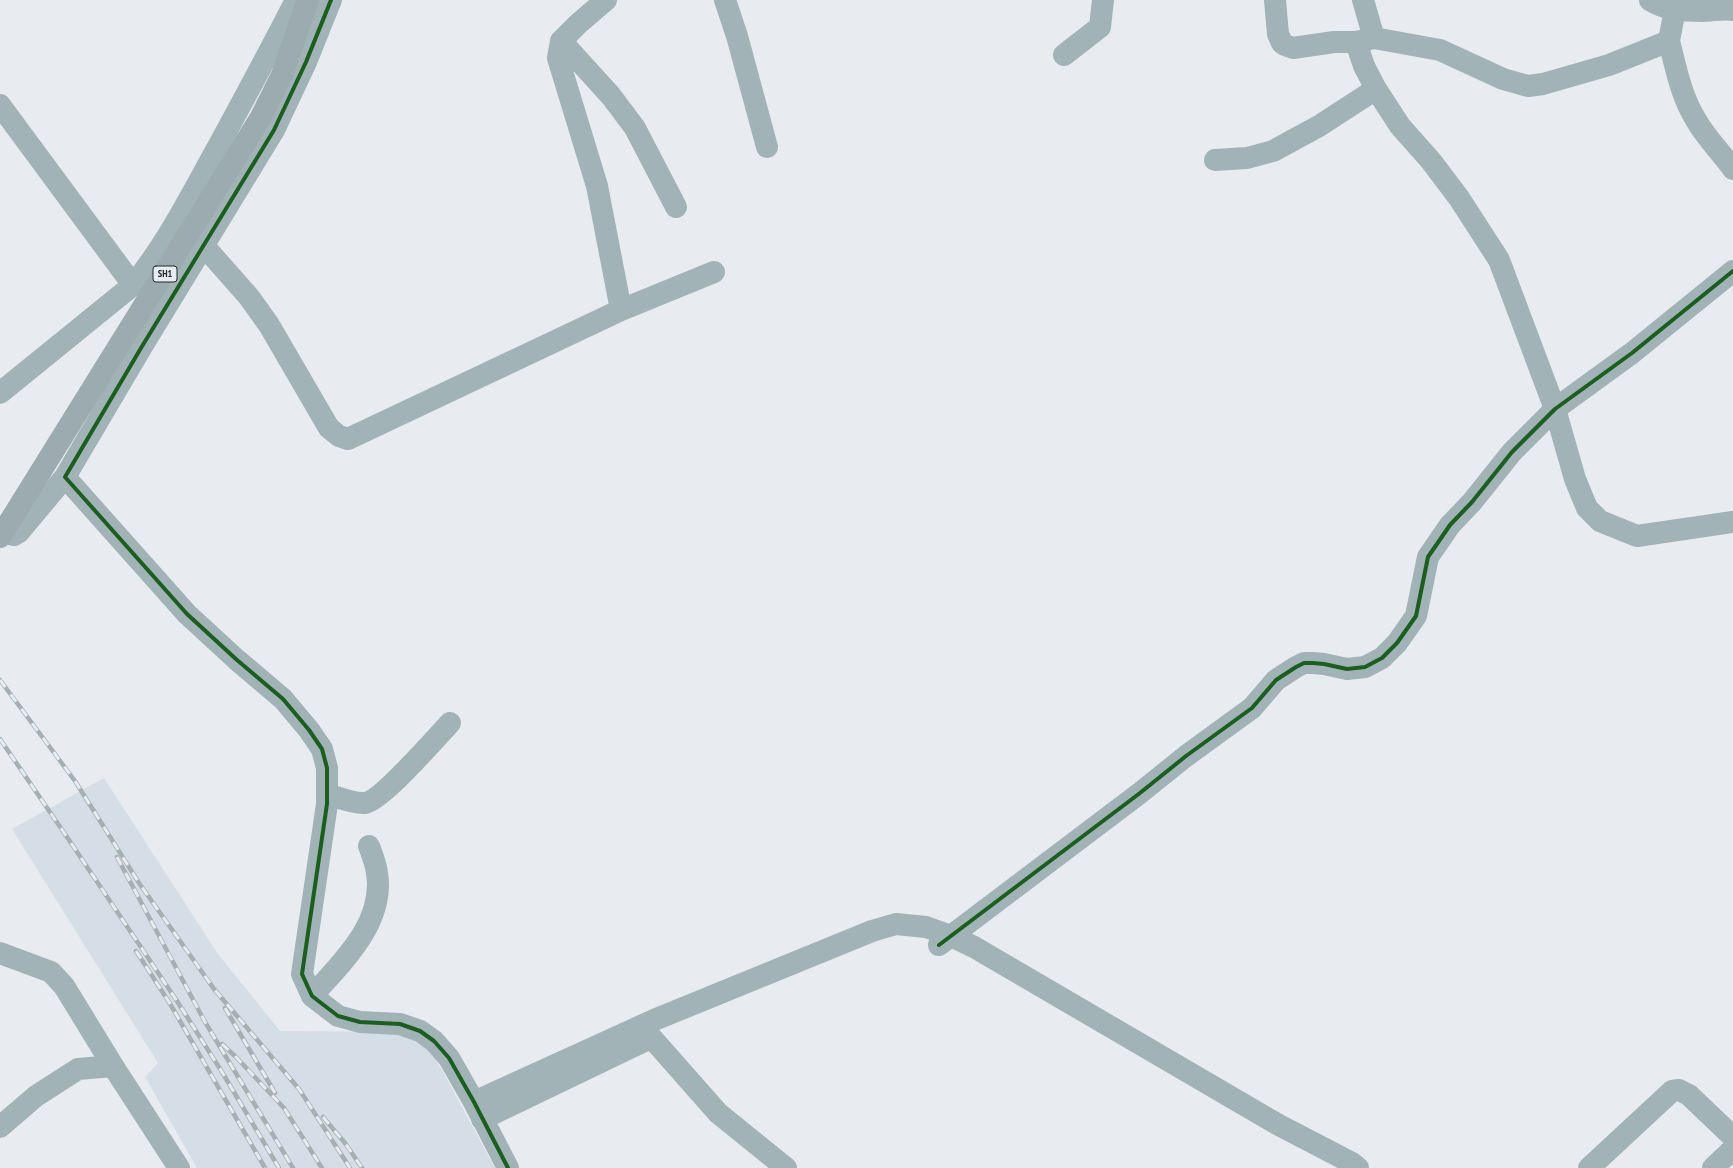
<!DOCTYPE html>
<html>
<head>
<meta charset="utf-8">
<style>
  body { margin:0 }
  canvas { display:block; background:#e8ecf0 }
</style>
</head>
<body>
<canvas width="1733" height="1168"></canvas>
<script>
const ctx = document.querySelector('canvas').getContext('2d');
ctx.lineJoin = 'round';
function paint(path, color) {
  ctx.fillStyle = color;
  ctx.fill(path, 'evenodd');
}
function stroke(path, color, width, dash) {
  ctx.strokeStyle = color;
  ctx.lineWidth = width;
  ctx.lineCap = dash ? 'butt' : 'round';
  ctx.setLineDash(dash || []);
  ctx.stroke(path);
}
function drawText(font, color, halo, rows, align = 'center') {
  ctx.font = font + ' "PT Sans Narrow",sans-serif';
  ctx.lineWidth = 3.5;
  ctx.setLineDash([]);
  ctx.textBaseline = 'middle';
  ctx.strokeStyle = halo;
  ctx.fillStyle = color;
  for (const [text, x, y, turn = 0] of rows) {
    ctx.save();
    ctx.translate(x, y);
    ctx.rotate((+turn || 0) * Math.PI / 180);
    ctx.textAlign = isNaN(turn) ? turn : align;
    if (halo) ctx.strokeText(text, 0, 0);
    ctx.fillText(text, 0, 0);
    ctx.restore();
  }
}
const built = new Path2D(`
  M 104,778 L 218,954 L 280,1031 L 405,1032 L 432,1052 L 495,1168 L 197,1168 L 145,1077 L 158,1063 L 12,829 Z`);
const minor = new Path2D(`
  M 331,0 L 306,62 L 274,130 L 141,348 L 65,477 L 187,614 L 237,660 L 283,699 L 309,730 L 322,749 L 327,768 L 327,804 L 302,974 L 312,996 L 338,1016 L 360,1022 L 400,1024 L 420,1031 L 434,1041 L 449,1058 L 474,1102 L 508,1168
  M 606,0 L 578,24 L 561,41 L 558,58 L 597,186 L 621,310
  M 725,0 L 737,36 L 767,147
  M 1275,0 L 1278,34 L 1282,43 L 1285,45 L 1293,48 L 1334,42 L 1356,42 L 1364,66 L 1376,89 L 1400,126 L 1431,161 L 1459,198 L 1499,260 L 1555,409 L 1575,479 L 1587,508 L 1600,521 L 1637,536 L 1733,522
  M 1363,0 L 1374,38
  M 1650,0 C 1665,10 1684,11 1702,11 C 1712,11 1723,8 1733,10
  M 561,41 L 611,96 L 635,128 L 676,207
  M 1669,41 C 1676,68 1681,96 1696,120 C 1706,138 1721,152 1733,169
  M 1356,42 L 1374,38 L 1440,50 L 1503,79 L 1528,86 L 1543,84 L 1609,65 L 1669,41 L 1675,9
  M 1064,55 L 1100,27 L 1103,0
  M 0,105 L 133,285
  M 1215,160 L 1247,158 L 1273,151 L 1319,126 L 1376,89
  M 204,246 L 249,297 L 269,325 L 329,428 L 339,436 L 348,439 L 621,310 L 714,272
  M 0,393 L 133,285 C 168,242 192,193 219,145 C 245,97 271,49 296,0
  M 0,528 L 6,533 L 14,535 L 19,532 L 65,477
  M 327,794 C 338,797 353,804 365,803 C 381,801 436,738 450,723
  M 939,945 L 1140,793 L 1186,756 L 1252,708 L 1276,680 L 1296,667 L 1304,663 L 1313,663 L 1324,664 L 1347,669 L 1365,667 L 1382,658 L 1397,643 L 1416,616 L 1428,557 L 1450,525 L 1472,502 L 1512,452 L 1555,409 L 1632,353 L 1733,271
  M 0,953 L 51,972 L 64,986 L 113,1066
  M 312,996 C 342,962 385,923 377,873 C 376,864 372,854 369,846
  M 651,1037 L 718,1113 L 786,1168
  M 474,1102 L 654,1020 L 872,931 L 896,924 L 926,927 L 951,936 L 974,947 L 1277,1124 L 1352,1163 L 1358,1168
  M 482,1119 L 644,1041
  M 0,1127 L 36,1096 L 78,1069 L 113,1066 L 179,1168
  M 1589,1168 L 1672,1091 L 1679,1090 L 1689,1095 L 1733,1137
  M 1713,1168 L 1733,1149`);
const major = new Path2D(`
  M 0,537 L 261,117 L 282,75 L 308,0`);
const rail = new Path2D(`
  M 0,680 L 75,781 L 139,883 L 214,989 L 299,1089 L 350,1168
  M 0,739 L 69,840 L 177,1001 L 222,1072 L 279,1168
  M 117,857 L 205,1022 L 293,1168
  M 136,951 L 169,1002 L 265,1168
  M 225,1008 L 275,1093
  M 222,1044 L 236,1057 L 284,1108 L 322,1168
  M 323,1117 L 345,1143 L 362,1168`);
const cycleway = new Path2D(`
  M 331,0 L 306,62 L 274,130 L 141,348 L 65,477 L 187,614 L 237,660 L 283,699 L 309,730 L 322,749 L 327,768 L 327,804 L 302,974 L 312,996 L 338,1016 L 360,1022 L 400,1024 L 420,1031 L 434,1041 L 449,1058 L 474,1102 L 508,1168
  M 939,945 L 1140,793 L 1186,756 L 1252,708 L 1276,680 L 1296,667 L 1304,663 L 1313,663 L 1324,664 L 1347,669 L 1365,667 L 1382,658 L 1397,643 L 1416,616 L 1428,557 L 1450,525 L 1472,502 L 1512,452 L 1555,409 L 1632,353 L 1733,271`);
const shields = [
  [165,274,24]
];
const shieldNames = [
  ["SH1",165,274]
];
paint(built, '#d5dee6');
stroke(minor, '#a2b3b8', 22);
stroke(major, '#9cabb0', 22);
stroke(rail, '#a6b0b2', 4.5);
stroke(rail, '#e5edf3', 3, [9]);
stroke(cycleway, '#1b5e20', 4);
for (const [x, y, w] of shields) {
  const box = new Path2D();
  box.roundRect(x - w / 2, y - 8, w, 16, 3);
  ctx.fillStyle = '#e5edf3';
  ctx.fill(box);
  stroke(box, '#24272a', 1);
}
drawText('bold 10px', '#24272a', null, shieldNames);
</script>
</body>
</html>
